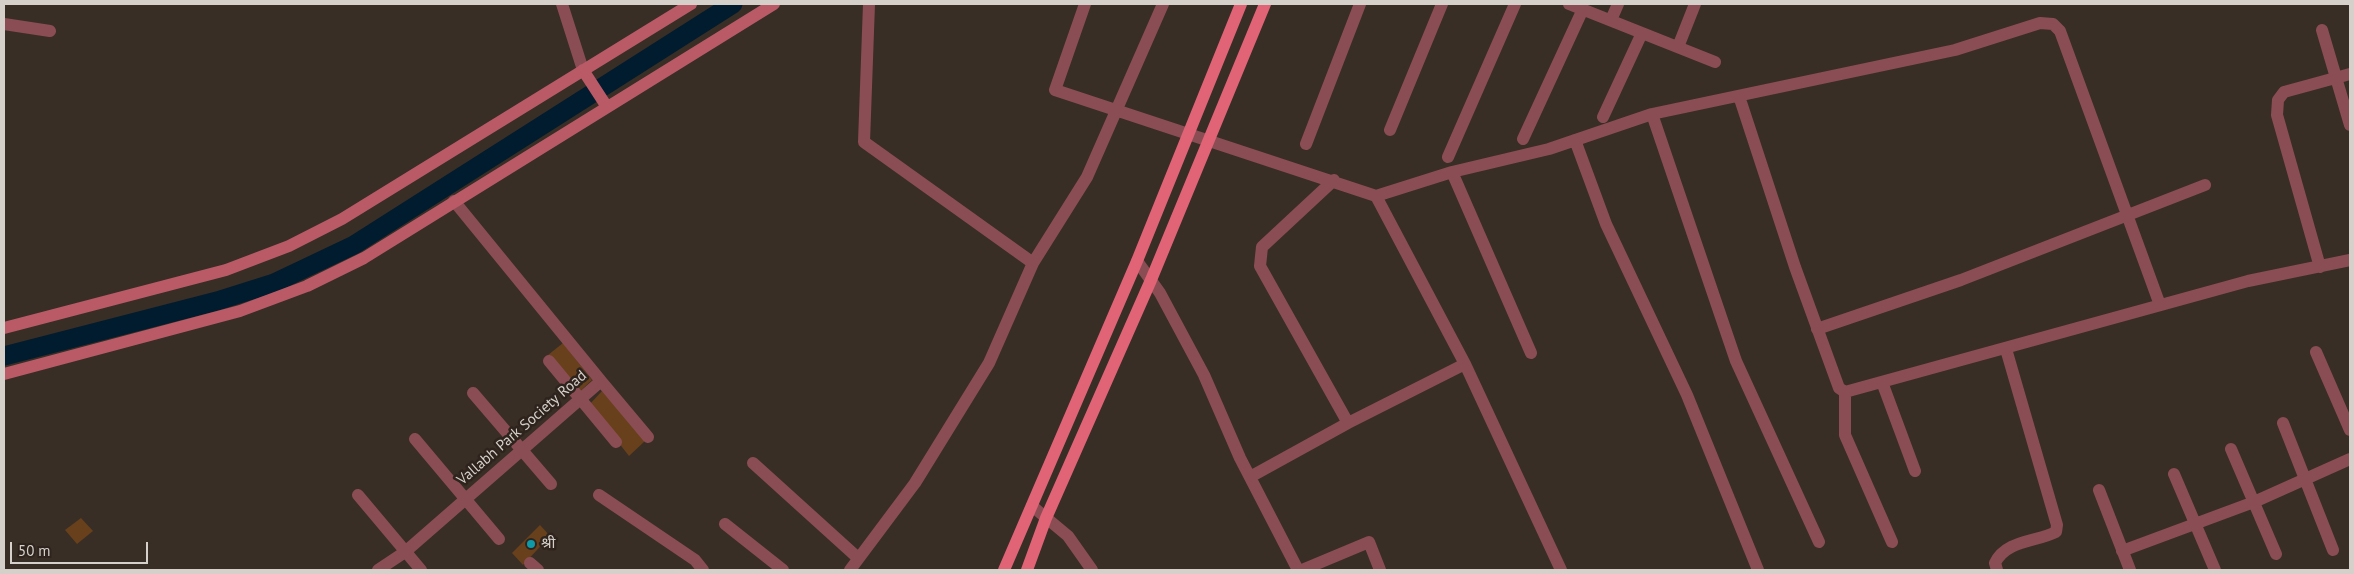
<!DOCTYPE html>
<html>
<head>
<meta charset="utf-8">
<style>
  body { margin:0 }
  #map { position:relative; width:2354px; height:574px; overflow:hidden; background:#382e26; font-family:"PT Sans",sans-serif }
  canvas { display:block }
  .frame { position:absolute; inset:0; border:5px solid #d6d0cb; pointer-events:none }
  .scale { position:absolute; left:10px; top:542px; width:138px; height:22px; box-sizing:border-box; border:2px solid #d6d0cb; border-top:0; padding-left:6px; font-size:15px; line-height:18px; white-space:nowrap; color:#d6d0cb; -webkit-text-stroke:4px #2e241d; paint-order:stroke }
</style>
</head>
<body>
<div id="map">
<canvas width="2354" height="574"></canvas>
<div class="frame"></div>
<div class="scale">50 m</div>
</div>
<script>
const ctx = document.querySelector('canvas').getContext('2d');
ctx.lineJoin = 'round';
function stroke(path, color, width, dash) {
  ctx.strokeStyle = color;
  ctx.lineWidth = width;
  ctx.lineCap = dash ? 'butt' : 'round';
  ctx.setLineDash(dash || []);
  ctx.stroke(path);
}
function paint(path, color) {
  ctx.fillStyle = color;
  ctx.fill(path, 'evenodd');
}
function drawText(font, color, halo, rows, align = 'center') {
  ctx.font = font + ' "PT Sans","Noto Sans Devanagari",sans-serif';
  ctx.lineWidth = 5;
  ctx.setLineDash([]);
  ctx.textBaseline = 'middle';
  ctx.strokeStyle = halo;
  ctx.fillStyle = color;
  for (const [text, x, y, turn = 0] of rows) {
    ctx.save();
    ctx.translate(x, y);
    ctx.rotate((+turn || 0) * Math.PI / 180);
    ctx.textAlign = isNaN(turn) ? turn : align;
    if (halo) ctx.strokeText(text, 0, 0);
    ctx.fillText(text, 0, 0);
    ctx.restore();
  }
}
const canal = new Path2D(`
  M 4,356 L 217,301 L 274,283 L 354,245 L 733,4`);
const building = new Path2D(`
  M 563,343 L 592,380 L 579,392 L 548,355 Z
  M 602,391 L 645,441 L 629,456 L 589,405 Z
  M 81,518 L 93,531 L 77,544 L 65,530 Z
  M 540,525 L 550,536 L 523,565 L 512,553 Z`);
const street = new Path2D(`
  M 562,4 L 583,70
  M 869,4 L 864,142 L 1033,263
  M 1085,4 L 1055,90 L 1376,196 L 1452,172 L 1549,149 L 1652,114 L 1955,50 L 2040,23 L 2053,24 L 2060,31 L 2160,305
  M 1569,4 L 1715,62
  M 1611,20 L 1618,4
  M 4,24 L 50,31
  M 2322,30 L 2350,125
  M 1678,47 L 1695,4
  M 1739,96 L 1795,267 L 1839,388 L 1845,392 L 2248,281 L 2350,260
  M 1652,114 L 1736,361 L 1819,542
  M 1603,117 L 1642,33
  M 1390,130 L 1442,4
  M 1523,139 L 1583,9
  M 1575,140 L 1606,224 L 1687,395 L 1758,570
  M 1306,144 L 1360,4
  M 1448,157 L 1515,4
  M 1452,172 L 1531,353
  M 1334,180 L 1262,247 L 1260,266 L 1348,423
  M 1376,196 L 1465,364 L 1561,570
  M 1137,261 L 1160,293 L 1204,375 L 1240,458 L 1298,570
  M 2320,267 L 2277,115 L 2278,100 L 2284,92 L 2350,74
  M 1817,329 L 1961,280 L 2205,185
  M 2316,352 L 2350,430
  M 549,361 L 616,442
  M 601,381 L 648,437
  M 1882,382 L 1915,471
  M 1845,392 L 1845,435 L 1892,542
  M 473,393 L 551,484
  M 2283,423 L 2333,550
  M 415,439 L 499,539
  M 2231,449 L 2276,554
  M 753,463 L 858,558
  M 2174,474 L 2215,570
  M 1250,477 L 1348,423 L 1465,364
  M 2099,490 L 2130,570
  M 358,495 L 421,570
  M 599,495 L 695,560 L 703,570
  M 1032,506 L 1068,536 L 1092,570
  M 725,524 L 783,570
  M 2122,551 L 2254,502 L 2350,459
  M 530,563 L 538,570
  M 378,570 L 405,552 L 601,381 L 454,201
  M 850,570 L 915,483 L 989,363 L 1033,263 L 1087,177 L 1163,4
  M 1302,570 L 1369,542 L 1380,570
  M 1997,570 L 1995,563 C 2006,540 2036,542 2056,532 L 2057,525 L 2006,349`);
const secondary = new Path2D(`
  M 583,70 L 607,107
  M 4,328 L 226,270 L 289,246 L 342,219 L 691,4
  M 4,374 L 240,311 L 307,286 L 364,258 L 774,4`);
const primary = new Path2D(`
  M 1004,570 L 1137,261 L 1241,4
  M 1027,570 L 1046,518 L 1151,280 L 1265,4`);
const markers = [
  [531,544,5,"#0f9aa8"]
];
const streetNames = [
  ["Vallabh Park Society Road",522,428,-41]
];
const poiNames = [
  ["श्री",541,544]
];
stroke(canal, '#001c2e', 19);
paint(building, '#68401b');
stroke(street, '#8b4d54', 12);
stroke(secondary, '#bb5a67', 12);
stroke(primary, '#e16376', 12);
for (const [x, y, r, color] of markers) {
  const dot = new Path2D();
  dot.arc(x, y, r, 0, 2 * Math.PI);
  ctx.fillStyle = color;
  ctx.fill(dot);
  stroke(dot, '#2e241d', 2);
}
drawText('15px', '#d6d0cb', '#2e241d', streetNames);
drawText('15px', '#d6d0cb', '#2e241d', poiNames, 'left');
</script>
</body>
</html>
